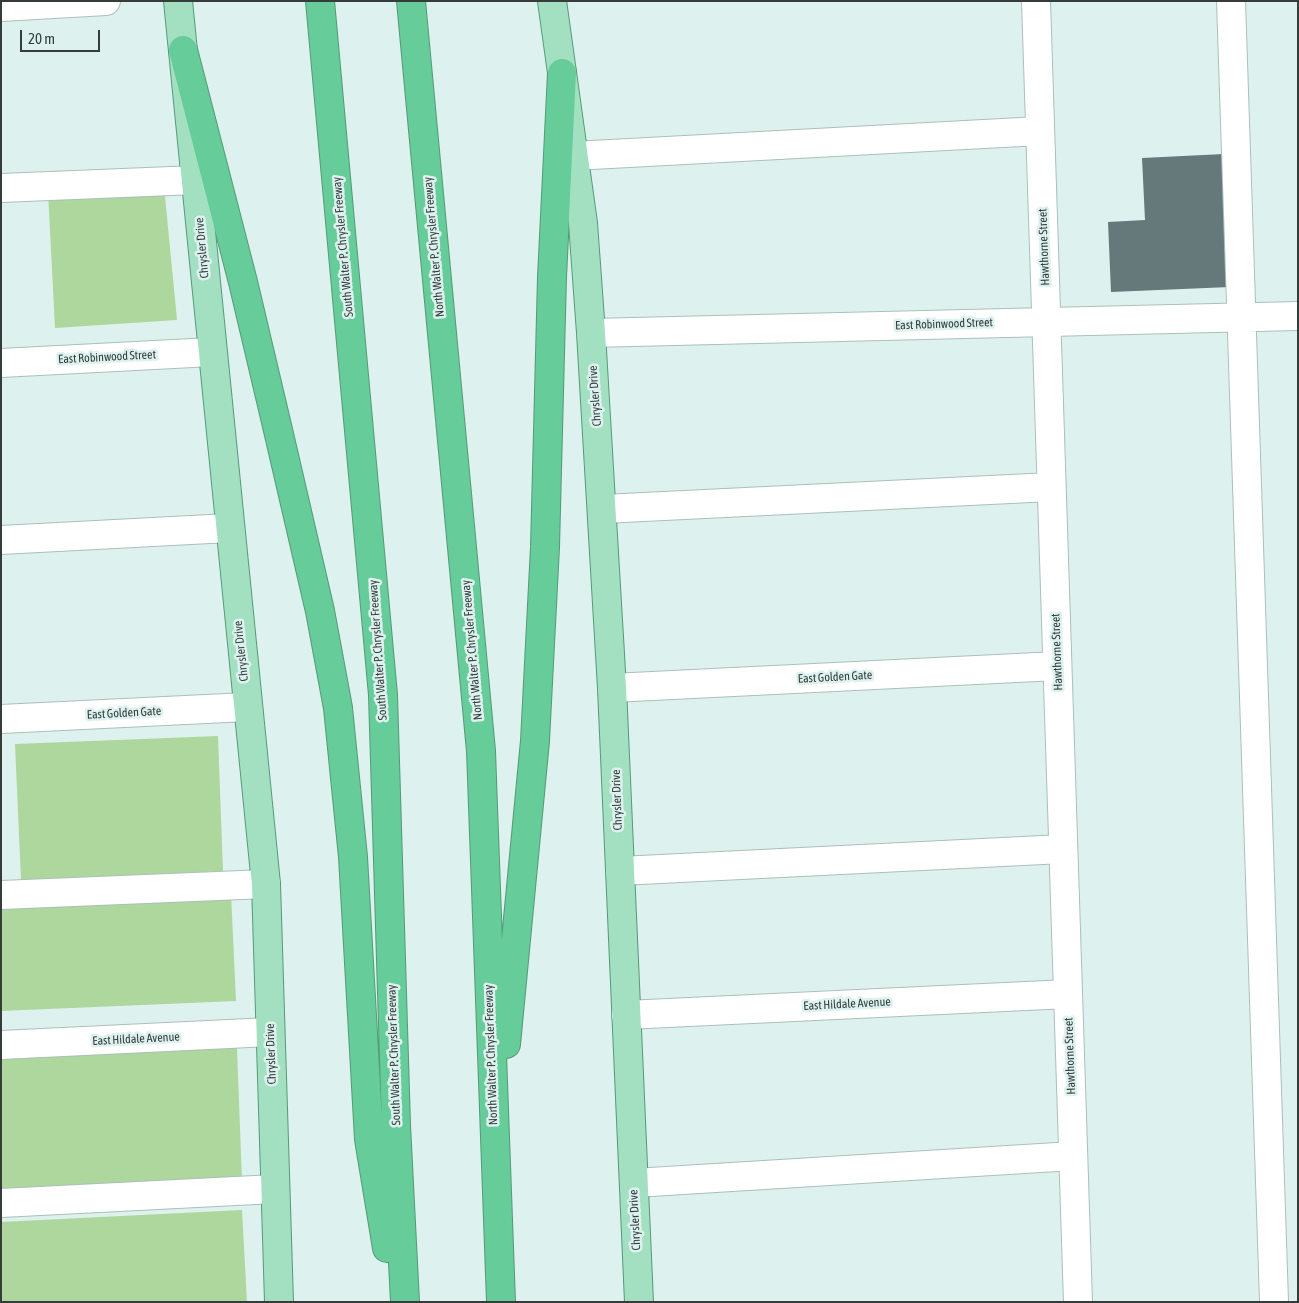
<!DOCTYPE html>
<html>
<head>
<meta charset="utf-8">
<style>
  body { margin:0 }
  #map { position:relative; width:1299px; height:1303px; overflow:hidden; background:#ddf2ee; font-family:"Asap Condensed",sans-serif }
  canvas { display:block }
  .frame { position:absolute; inset:0; border:2px solid #353d3b; pointer-events:none }
  .scale { position:absolute; left:20px; top:30px; width:80px; height:22px; box-sizing:border-box; border:2px solid #353d3b; border-top:0; padding-left:6px; font-size:15px; line-height:18px; white-space:nowrap; color:#353d3b; -webkit-text-stroke:4px #ddf2ee; paint-order:stroke }
</style>
</head>
<body>
<div id="map">
<canvas width="1299" height="1303"></canvas>
<div class="frame"></div>
<div class="scale">20 m</div>
</div>
<script>
const ctx = document.querySelector('canvas').getContext('2d');
ctx.lineJoin = 'round';
function paint(path, color) {
  ctx.fillStyle = color;
  ctx.fill(path, 'evenodd');
}
function stroke(path, color, width, dash) {
  ctx.strokeStyle = color;
  ctx.lineWidth = width;
  ctx.lineCap = dash ? 'butt' : 'round';
  ctx.setLineDash(dash || []);
  ctx.stroke(path);
}
function drawText(font, color, halo, rows, align = 'center') {
  ctx.font = font + ' "Asap Condensed",sans-serif';
  ctx.lineWidth = 5;
  ctx.setLineDash([]);
  ctx.textBaseline = 'middle';
  ctx.strokeStyle = halo;
  ctx.fillStyle = color;
  for (const [text, x, y, turn = 0] of rows) {
    ctx.save();
    ctx.translate(x, y);
    ctx.rotate((+turn || 0) * Math.PI / 180);
    ctx.textAlign = isNaN(turn) ? turn : align;
    if (halo) ctx.strokeText(text, 0, 0);
    ctx.fillText(text, 0, 0);
    ctx.restore();
  }
}
const green = new Path2D(`
  M 164,186 L 177,320 L 55,328 L 48,192 Z
  M 218,736 L 223,871 L 21,880 L 15,744 Z
  M 231,894 L 236,1001 L 1,1011 L 1,904 Z
  M 237,1048 L 242,1181 L 1,1193 L 1,1057 Z
  M 242,1210 L 247,1302 L 1,1302 L 1,1222 Z`);
const building = new Path2D(`
  M 1224,154 L 1230,287 L 1111,292 L 1108,222 L 1145,220 L 1142,158 Z`);
const minor = new Path2D(`
  M 1036,1 L 1078,1302
  M 1231,1 L 1274,1302
  M 1,7 L 106,1
  M 573,156 L 1040,131
  M 1,188 L 196,180
  M 591,333 L 1298,316
  M 1,363 L 212,352
  M 603,509 L 1051,487
  M 1,540 L 229,528
  M 612,688 L 1057,666
  M 1,719 L 247,707
  M 620,871 L 1063,849
  M 1,895 L 266,884
  M 626,1015 L 1068,994
  M 1,1045 L 270,1032
  M 634,1183 L 1073,1156
  M 1,1203 L 275,1189`);
const major = new Path2D(`
  M 178,1 L 266,884 L 279,1302
  M 552,1 L 583,223 L 591,333 L 612,688 L 639,1302`);
const highway = new Path2D(`
  M 320,1 L 383,695 L 396,1125 L 405,1302
  M 411,1 L 481,751 L 501,1302
  M 183,50 L 243,282 L 278,430 L 320,611 L 338,708 L 353,857 L 369,1139 L 387,1248
  M 506,1044 L 535,741 L 545,547 L 552,277 L 562,73`);
const streetNames = [
  ["South Walter P. Chrysler Freeway",343,247,-95],
  ["North Walter P. Chrysler Freeway",434,247,-95],
  ["Hawthorne Street",1044,247,-92],
  ["Chrysler Drive",202,248,-95],
  ["East Robinwood Street",944,324,-2],
  ["East Robinwood Street",107,357,-3],
  ["Chrysler Drive",595,396,-94],
  ["South Walter P. Chrysler Freeway",378,650,-94],
  ["North Walter P. Chrysler Freeway",472,650,-95],
  ["Chrysler Drive",241,651,-96],
  ["Hawthorne Street",1057,652,-92],
  ["East Golden Gate",835,677,-3],
  ["East Golden Gate",124,713,-3],
  ["Chrysler Drive",617,800,-92],
  ["East Hildale Avenue",847,1004,-3],
  ["East Hildale Avenue",136,1039,-3],
  ["Chrysler Drive",271,1054,-92],
  ["South Walter P. Chrysler Freeway",394,1055,-92],
  ["North Walter P. Chrysler Freeway",491,1055,-92],
  ["Hawthorne Street",1070,1056,-92],
  ["Chrysler Drive",635,1220,-93]
];
paint(green, '#add79d');
paint(building, '#65787a');
stroke(minor, '#abbfbb', 30);
stroke(major, '#559a78', 30);
stroke(highway, '#559a78', 30);
stroke(minor, '#fff', 28);
stroke(major, '#a3e0c2', 28);
stroke(highway, '#6c9', 28);
drawText('12px', '#353d3b', '#ddf2ee', streetNames);
</script>
</body>
</html>
